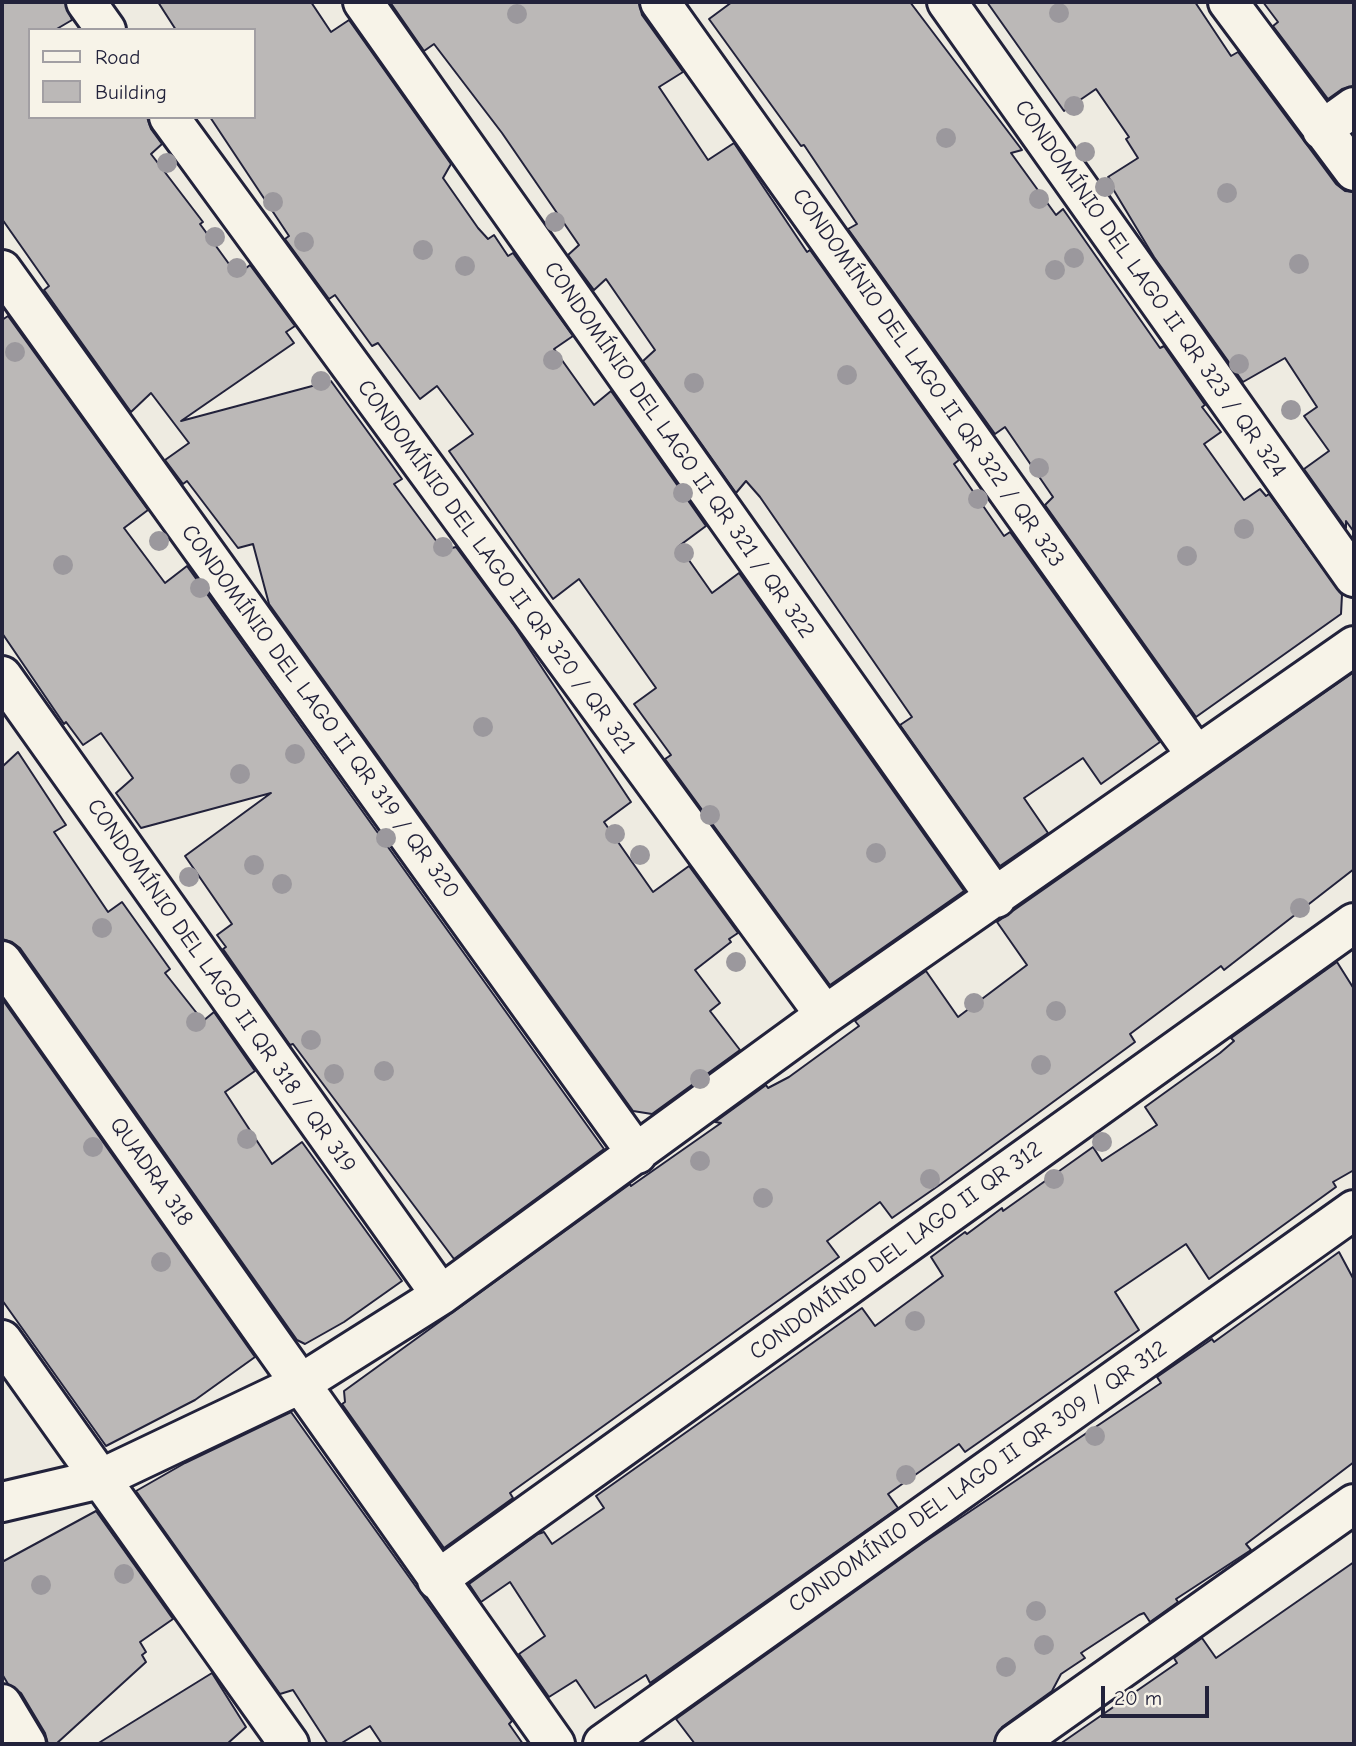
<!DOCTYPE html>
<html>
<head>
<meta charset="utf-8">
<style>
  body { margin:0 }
  #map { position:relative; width:1356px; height:1746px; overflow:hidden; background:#eeebe1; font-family:"Comic Neue",sans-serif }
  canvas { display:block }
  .frame { position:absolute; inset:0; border:4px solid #22223b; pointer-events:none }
  .legend { position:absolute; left:28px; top:28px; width:228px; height:91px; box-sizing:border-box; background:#f7f3e8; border:2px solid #a29fa3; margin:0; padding:9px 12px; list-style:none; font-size:21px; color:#22223b }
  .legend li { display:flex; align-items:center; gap:14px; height:35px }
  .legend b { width:35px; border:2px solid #a29fa3 }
  .scale { position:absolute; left:1101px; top:1686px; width:108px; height:32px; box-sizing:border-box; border:4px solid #22223b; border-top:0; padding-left:9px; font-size:21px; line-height:24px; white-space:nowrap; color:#22223b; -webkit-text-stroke:5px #f7f3e8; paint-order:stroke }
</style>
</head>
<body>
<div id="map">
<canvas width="1356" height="1746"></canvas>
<div class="frame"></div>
<ul class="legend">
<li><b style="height:9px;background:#f7f3e8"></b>Road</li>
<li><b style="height:19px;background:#bbb8b7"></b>Building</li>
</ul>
<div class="scale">20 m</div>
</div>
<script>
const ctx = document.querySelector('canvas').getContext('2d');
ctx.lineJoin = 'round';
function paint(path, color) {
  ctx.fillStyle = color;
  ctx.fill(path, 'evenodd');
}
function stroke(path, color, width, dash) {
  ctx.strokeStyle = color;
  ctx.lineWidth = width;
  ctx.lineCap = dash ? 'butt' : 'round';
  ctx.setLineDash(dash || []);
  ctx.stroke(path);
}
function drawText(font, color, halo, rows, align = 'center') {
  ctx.font = font + ' "Comic Neue",sans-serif';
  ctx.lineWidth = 5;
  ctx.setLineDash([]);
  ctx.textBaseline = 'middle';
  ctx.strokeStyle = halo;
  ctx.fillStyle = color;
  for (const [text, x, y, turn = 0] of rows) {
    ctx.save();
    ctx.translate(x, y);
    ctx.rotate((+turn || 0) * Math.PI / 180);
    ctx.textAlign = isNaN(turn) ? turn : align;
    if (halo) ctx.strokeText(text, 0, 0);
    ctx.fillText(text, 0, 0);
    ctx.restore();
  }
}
const building = new Path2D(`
  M 2,2 L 65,2 L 72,20 L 55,30 L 30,30 L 30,117 L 147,117 L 151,129 L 162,144 L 151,154 L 203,222 L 200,224 L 237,275 L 250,265 L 295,326 L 286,332 L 294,343 L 181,421 L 331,381 L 402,479 L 394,484 L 443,550 L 456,547 L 515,627 L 631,802 L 604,822 L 653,892 L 689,866 L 738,933 L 729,939 L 731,942 L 695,970 L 720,1003 L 710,1011 L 740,1050 L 652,1114 L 633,1111 L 269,604 L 253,544 L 238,548 L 187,481 L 183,484 L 165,460 L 189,443 L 151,393 L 131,412 L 44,290 L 49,286 L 2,219 Z
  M 158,2 L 311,2 L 331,32 L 349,20 L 451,164 L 443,178 L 478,228 L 488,239 L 494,235 L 508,256 L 513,253 L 573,336 L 554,349 L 594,405 L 611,391 L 706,526 L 679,546 L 712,593 L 739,573 L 964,891 L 830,985 L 665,759 L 671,755 L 634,704 L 656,688 L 579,579 L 553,599 L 449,451 L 473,434 L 437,386 L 420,399 L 378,343 L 372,346 L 335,295 L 329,299 L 285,239 L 289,236 L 210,117 L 254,117 L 254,30 L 176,30 Z
  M 390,2 L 639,2 L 642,15 L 683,72 L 659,87 L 708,160 L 734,143 L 807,252 L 810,250 L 959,460 L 954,464 L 1004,536 L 1010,532 L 1160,742 L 1101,784 L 1083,758 L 1024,798 L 1048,833 L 1000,866 L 900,725 L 912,717 L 760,497 L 746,481 L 736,493 L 643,361 L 655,350 L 606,279 L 594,290 L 568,255 L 579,245 L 502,133 L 434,44 L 424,51 Z
  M 732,2 L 910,2 L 1022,150 L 1011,153 L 1056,215 L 1063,209 L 1160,348 L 1164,346 L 1205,405 L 1202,407 L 1221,432 L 1204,444 L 1244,500 L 1260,489 L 1266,496 L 1269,494 L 1342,595 L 1341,614 L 1196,717 L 1045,505 L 1053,497 L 1005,427 L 995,434 L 848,229 L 857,224 L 804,145 L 801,146 L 709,19 Z
  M 987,2 L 1195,2 L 1231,56 L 1238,52 L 1336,184 L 1345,191 L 1354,192 L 1354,532 L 1346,521 L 1346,528 L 1304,469 L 1329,451 L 1304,416 L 1317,407 L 1285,358 L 1243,382 L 1154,257 L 1110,184 L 1112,182 L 1108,177 L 1138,158 L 1126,139 L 1129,137 L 1096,89 L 1064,111 Z
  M 1263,2 L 1354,2 L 1354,86 L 1342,89 L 1328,99 L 1273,26 L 1278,22 Z
  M 8,316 L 148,510 L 124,528 L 165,583 L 187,566 L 604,1149 L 454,1259 L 293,1044 L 290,1045 L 223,949 L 226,947 L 217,935 L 232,924 L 185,856 L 271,793 L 141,828 L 116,793 L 133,778 L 101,733 L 83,745 L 66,722 L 64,724 L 2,633 L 2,320 Z
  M 1354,672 L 1354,869 L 1224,970 L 1221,966 L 1130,1034 L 1135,1042 L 941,1184 L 892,1218 L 880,1202 L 827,1241 L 839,1257 L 510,1493 L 513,1498 L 444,1548 L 342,1404 L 345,1402 L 344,1391 L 630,1184 L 631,1186 L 721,1123 L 715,1122 L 766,1085 L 768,1088 L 789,1077 L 859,1026 L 855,1021 L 926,971 L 958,1017 L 1027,965 L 997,922 Z
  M 18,752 L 66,825 L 54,832 L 108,912 L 122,902 L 170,969 L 165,973 L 203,1021 L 214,1012 L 255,1071 L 225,1092 L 272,1164 L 302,1142 L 402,1281 L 344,1322 L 305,1344 L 297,1340 L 20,948 L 12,942 L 2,939 L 2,767 Z
  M 1337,962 L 1354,989 L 1354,1170 L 1333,1182 L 1336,1187 L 1209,1279 L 1186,1244 L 1115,1292 L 1139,1330 L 965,1452 L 959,1444 L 888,1494 L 898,1508 L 650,1683 L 646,1675 L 595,1708 L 576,1680 L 549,1697 L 519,1654 L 545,1636 L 510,1582 L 481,1602 L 469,1584 L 538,1534 L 544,1532 L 552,1544 L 604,1508 L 596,1496 L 862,1308 L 875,1326 L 943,1276 L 931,1257 L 965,1232 L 967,1234 L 1002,1208 L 1003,1211 L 1093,1147 L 1102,1161 L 1157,1125 L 1145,1107 L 1220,1053 L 1234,1041 L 1231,1038 Z
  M 2,999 L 255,1357 L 195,1400 L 106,1446 L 2,1300 Z
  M 1339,1252 L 1354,1280 L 1354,1462 L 1246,1544 L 1251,1550 L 1176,1599 L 1178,1602 L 1150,1622 L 1144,1613 L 1139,1615 L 1081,1653 L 1085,1658 L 1061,1674 L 1052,1691 L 1002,1727 L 993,1744 L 695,1744 L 676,1719 L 923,1543 L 1161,1383 L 1157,1377 L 1212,1339 L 1214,1342 Z
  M 291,1412 L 512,1721 L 509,1724 L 523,1744 L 382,1744 L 370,1726 L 340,1744 L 328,1744 L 293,1690 L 280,1694 L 136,1491 L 185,1463 Z
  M 96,1511 L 173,1619 L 140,1642 L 146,1652 L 142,1655 L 146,1662 L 56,1744 L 48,1744 L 45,1733 L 21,1693 L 8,1684 L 2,1674 L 2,1562 Z
  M 1354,1562 L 1354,1744 L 1060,1744 L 1177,1663 L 1174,1658 L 1202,1638 L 1216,1658 Z
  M 212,1673 L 246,1727 L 227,1744 L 97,1744 Z`);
const minor = new Path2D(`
  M 86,2 L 106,30
  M 363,2 L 996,898
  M 660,2 L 1196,755
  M 947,2 L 1354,577
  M 1228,2 L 1354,171
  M 169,117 L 825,1015
  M 1322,130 L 1354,107
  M 2,270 L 637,1154
  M 2,676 L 441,1295
  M 2,961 L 555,1744
  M 2,1340 L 289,1744
  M 2,1502 L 100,1479 L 300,1384 L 441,1295 L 825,1015 L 1354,646
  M 437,1580 L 1354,923
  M 2,1704 L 26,1744
  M 603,1744 L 1354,1210
  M 1015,1744 L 1354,1504`);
const trees = [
  [1059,13],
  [517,14],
  [1074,106],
  [946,138],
  [1085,152],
  [167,163],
  [1105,187],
  [1227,193],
  [1039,199],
  [273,202],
  [555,222],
  [215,237],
  [304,242],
  [423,250],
  [1074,258],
  [1299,264],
  [465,266],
  [237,268],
  [1055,270],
  [15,352],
  [553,360],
  [1239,364],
  [847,375],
  [321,381],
  [694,383],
  [1291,410],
  [1039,468],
  [683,493],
  [978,499],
  [1244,529],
  [159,541],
  [443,547],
  [684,553],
  [1187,556],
  [63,565],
  [200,588],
  [483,727],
  [295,754],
  [240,774],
  [710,815],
  [615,834],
  [386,838],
  [876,853],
  [640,855],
  [254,865],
  [189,877],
  [282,884],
  [1300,908],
  [102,928],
  [736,962],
  [974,1003],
  [1056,1011],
  [196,1022],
  [311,1040],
  [1041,1065],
  [384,1071],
  [334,1074],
  [700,1079],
  [247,1139],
  [1102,1142],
  [93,1147],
  [700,1161],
  [930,1179],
  [1054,1179],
  [763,1198],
  [161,1262],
  [915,1321],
  [1095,1436],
  [906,1475],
  [124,1574],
  [41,1585],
  [1036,1611],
  [1044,1645],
  [1006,1667]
];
const streetNames = [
  ["CONDOMÍNIO DEL LAGO II QR 323 / QR 324",1150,289,55],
  ["CONDOMÍNIO DEL LAGO II QR 322 / QR 323",928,378,55],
  ["CONDOMÍNIO DEL LAGO II QR 321 / QR 322",679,450,55],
  ["CONDOMÍNIO DEL LAGO II QR 320 / QR 321",496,567,54],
  ["CONDOMÍNIO DEL LAGO II QR 319 / QR 320",320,712,54],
  ["CONDOMÍNIO DEL LAGO II QR 318 / QR 319",221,986,55],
  ["QUADRA 318",151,1172,55],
  ["CONDOMÍNIO DEL LAGO II QR 312",896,1251,-36],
  ["CONDOMÍNIO DEL LAGO II QR 309 / QR 312",978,1477,-35]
];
paint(building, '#bbb8b7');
stroke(building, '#22223b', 2);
stroke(minor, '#22223b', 44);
stroke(minor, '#f7f3e8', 38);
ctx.fillStyle = '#9b989d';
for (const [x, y] of trees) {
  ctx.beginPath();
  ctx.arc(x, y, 10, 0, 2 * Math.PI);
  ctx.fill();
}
drawText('23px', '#22223b', '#f7f3e8', streetNames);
</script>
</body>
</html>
